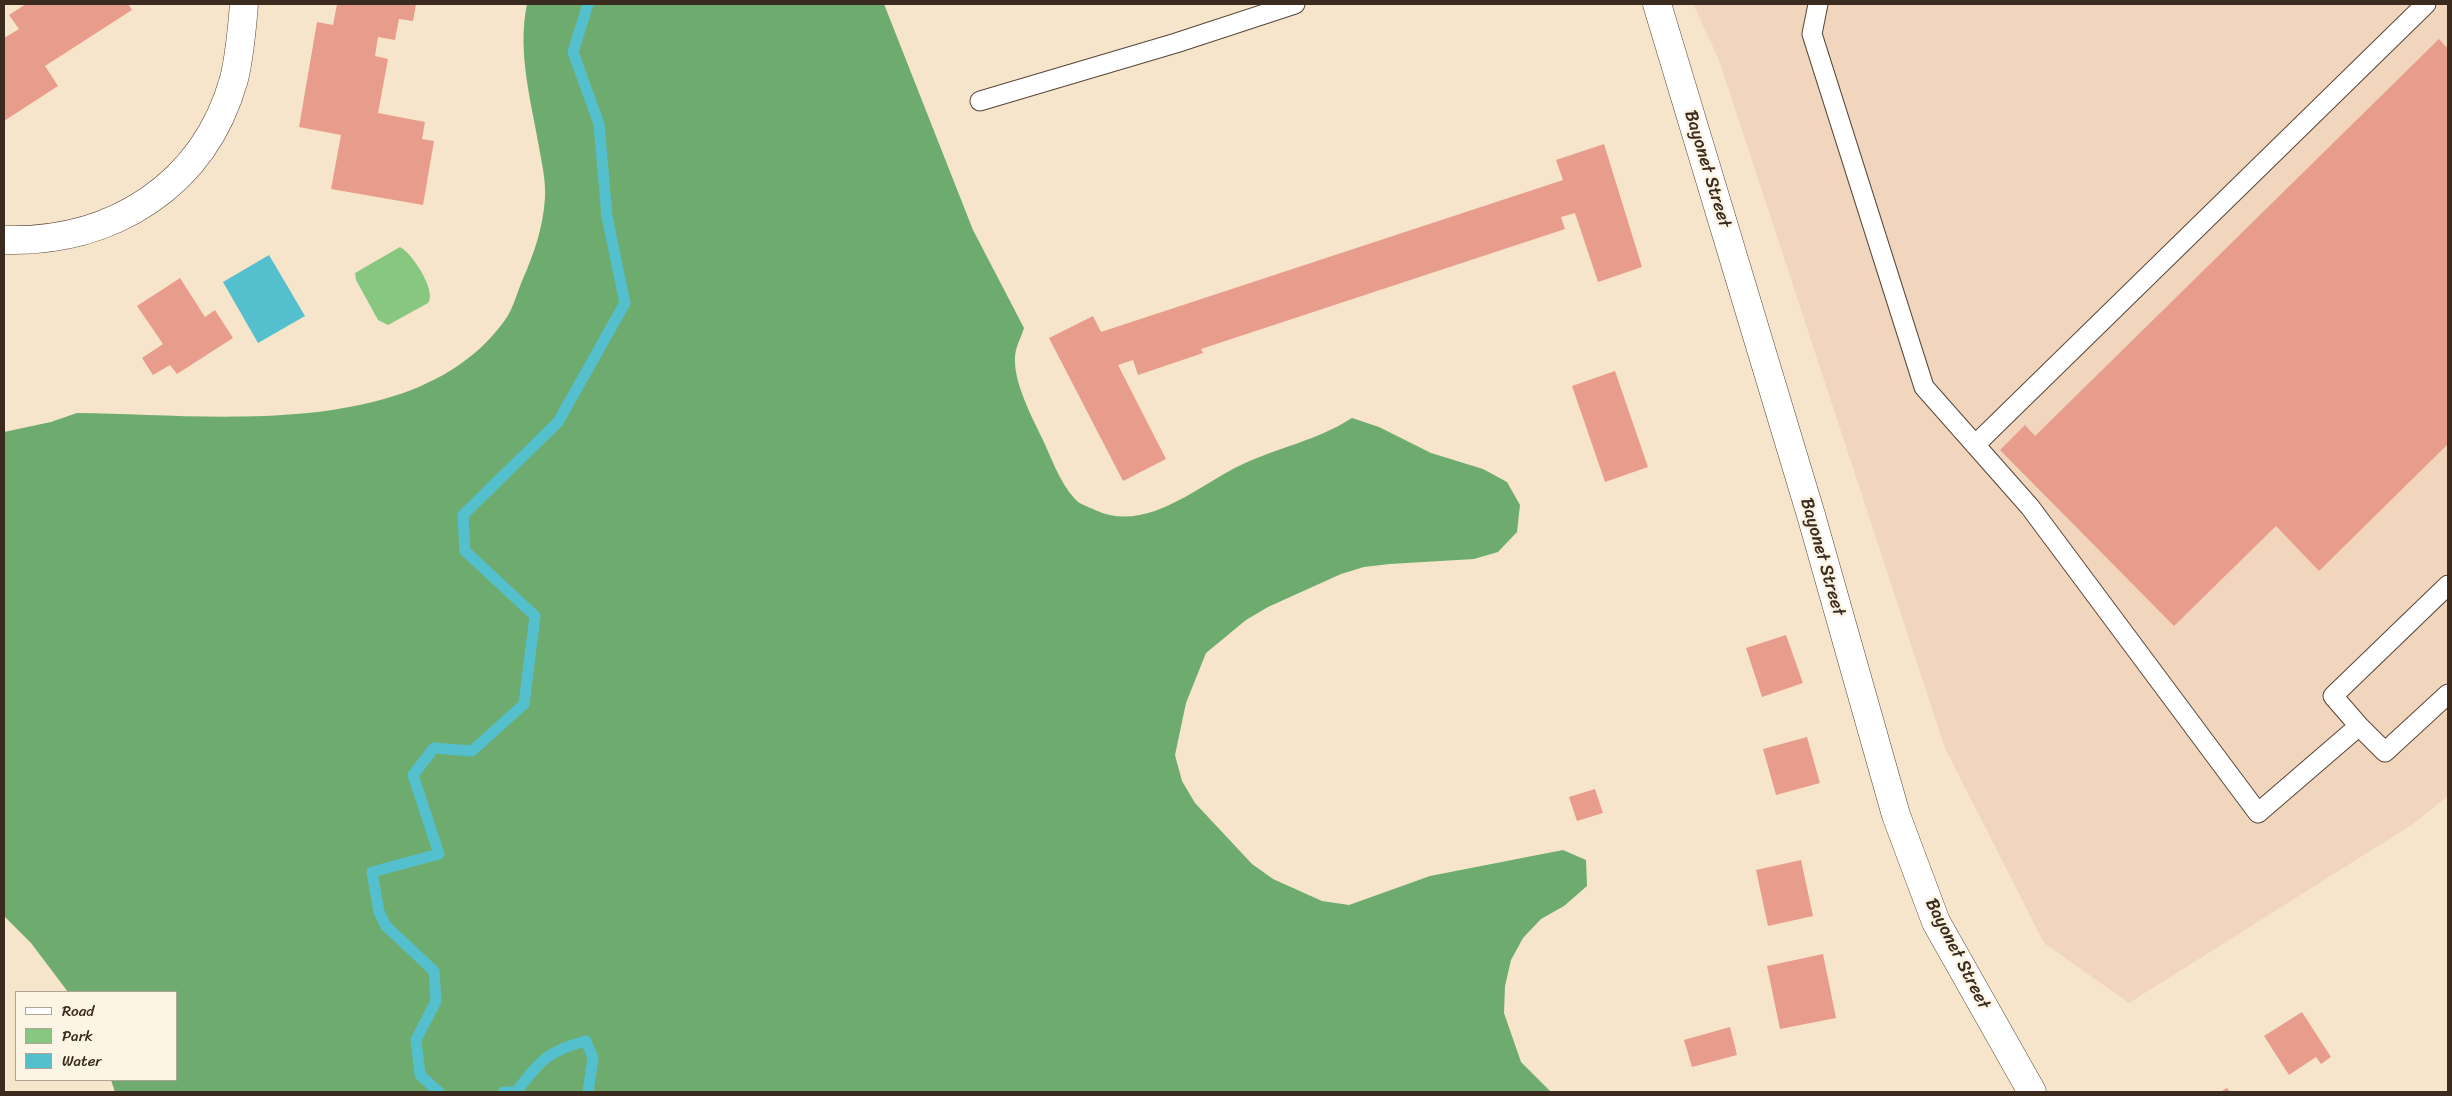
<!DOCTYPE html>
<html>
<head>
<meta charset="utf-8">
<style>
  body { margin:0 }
  #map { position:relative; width:2452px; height:1096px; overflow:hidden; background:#f6e5cb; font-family:Sriracha,sans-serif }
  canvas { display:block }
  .frame { position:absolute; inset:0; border:5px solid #3b2a1e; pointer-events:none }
  .legend { position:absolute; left:15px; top:991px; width:162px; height:90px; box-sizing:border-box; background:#fcf5e5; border:1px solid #afa495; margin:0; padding:6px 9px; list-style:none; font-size:15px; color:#3b2a1e }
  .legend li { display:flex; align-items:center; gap:10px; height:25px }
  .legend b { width:25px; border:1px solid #afa495 }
</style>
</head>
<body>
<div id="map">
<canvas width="2452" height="1096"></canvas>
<div class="frame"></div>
<ul class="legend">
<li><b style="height:6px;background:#fff"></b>Road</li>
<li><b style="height:14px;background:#87c77f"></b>Park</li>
<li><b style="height:14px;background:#54c0ce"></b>Water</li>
</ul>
</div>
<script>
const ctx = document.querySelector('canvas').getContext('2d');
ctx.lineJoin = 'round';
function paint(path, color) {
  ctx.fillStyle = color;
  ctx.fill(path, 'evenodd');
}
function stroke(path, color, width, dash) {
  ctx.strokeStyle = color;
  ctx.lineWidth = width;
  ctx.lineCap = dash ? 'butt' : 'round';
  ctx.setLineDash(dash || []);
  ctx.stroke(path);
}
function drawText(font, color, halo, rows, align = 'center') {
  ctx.font = font + ' Sriracha,sans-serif';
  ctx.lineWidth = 5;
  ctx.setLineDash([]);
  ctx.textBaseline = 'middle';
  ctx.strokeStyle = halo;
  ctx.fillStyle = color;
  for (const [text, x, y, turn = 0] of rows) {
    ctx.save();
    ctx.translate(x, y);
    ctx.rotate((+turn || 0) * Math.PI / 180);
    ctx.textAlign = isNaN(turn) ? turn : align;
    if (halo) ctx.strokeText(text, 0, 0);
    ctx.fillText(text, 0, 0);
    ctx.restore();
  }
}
const built = new Path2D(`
  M 1693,4 L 2448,4 L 2448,796 L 2413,824 L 2129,1003 L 2044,943 L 1945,748 L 1719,60 Z`);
const green = new Path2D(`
  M 400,247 C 412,253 437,291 428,303 L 388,325 L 378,320 L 356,280 L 355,273 Z`);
const forest = new Path2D(`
  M 527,4 L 884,4 L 973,230 L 1024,328 C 1022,335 1018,342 1016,350 C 1010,375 1030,413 1041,436 C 1051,456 1059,482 1075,499 C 1079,504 1089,507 1095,510 C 1146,534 1197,486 1241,465 C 1279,447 1316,441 1352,418 L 1379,427 L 1431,453 L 1483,469 L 1507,482 L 1520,505 L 1517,532 L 1498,552 L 1474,559 L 1390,564 L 1364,567 L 1341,574 L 1268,607 L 1246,620 L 1206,653 L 1186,703 L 1175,755 L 1182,781 L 1195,803 L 1252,864 L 1273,879 L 1322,901 L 1349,905 L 1430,876 L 1563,850 L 1586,860 L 1587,886 L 1564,906 L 1541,919 L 1523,938 L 1511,960 L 1505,986 L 1504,1013 L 1521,1062 L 1551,1092 L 115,1092 L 111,1080 L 176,1080 L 176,992 L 68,992 L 31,943 L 4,916 L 4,432 L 51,422 L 77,413 C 209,414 417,443 505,320 C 513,309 517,293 522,281 C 534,254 543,228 545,198 C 546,181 542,164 539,147 C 531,100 517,52 527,4 Z`);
const water = new Path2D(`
  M 269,255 L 305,316 L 258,343 L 223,282 Z`);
const stream = new Path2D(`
  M 439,1092 L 420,1075 L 416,1040 L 436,1001 L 434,971 L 386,926 L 379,912 L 372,872 L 439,854 L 413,775 L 434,748 L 472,751 L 524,704 L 535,616 L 465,551 L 463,515 L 558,422 L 625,303 L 607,217 L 599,124 L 573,52 L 588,4
  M 504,1092 L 516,1092 C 540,1061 547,1051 586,1041 L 593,1058 L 588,1092`);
const building = new Path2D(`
  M 26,4 L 128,4 L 132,10 L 45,66 L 58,86 L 4,121 L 4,38 L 19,29 L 9,15 Z
  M 337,4 L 416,4 L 413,21 L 399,19 L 395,40 L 378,37 L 375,56 L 388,59 L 378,113 L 425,122 L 422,139 L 434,141 L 423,205 L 331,189 L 341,135 L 299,127 L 317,22 L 333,25 Z
  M 2439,39 L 2448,49 L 2448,444 L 2319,571 L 2276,526 L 2174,626 L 2000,450 L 2025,425 L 2035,436 Z
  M 1604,144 L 1642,267 L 1598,282 L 1575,213 L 1561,217 L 1565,229 L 1201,349 L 1203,353 L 1138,375 L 1133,360 L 1118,365 L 1166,459 L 1123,481 L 1049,338 L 1093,316 L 1101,332 L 1563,180 L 1556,160 Z
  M 180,278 L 205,317 L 215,310 L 233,338 L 177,374 L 170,365 L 153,375 L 142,358 L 163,344 L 137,306 Z
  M 1615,371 L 1648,467 L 1605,482 L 1572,386 Z
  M 1786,635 L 1803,683 L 1762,697 L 1746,648 Z
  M 1807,737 L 1820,783 L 1776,795 L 1763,749 Z
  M 1595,789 L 1603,813 L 1577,821 L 1569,797 Z
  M 1801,860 L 1813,916 L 1768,926 L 1756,870 Z
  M 1823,954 L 1836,1018 L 1780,1029 L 1767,966 Z
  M 2302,1012 L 2331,1057 L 2321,1064 L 2316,1057 L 2289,1075 L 2264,1036 Z
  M 1730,1027 L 1737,1055 L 1692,1067 L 1684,1040 Z
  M 2227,1088 L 2230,1092 L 2220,1092 Z`);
const lane = new Path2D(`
  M 1818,4 L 1812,34 L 1924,387 L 2030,507 L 2258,813 L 2359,726 L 2385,752 L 2448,694
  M 980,101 L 1176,43 L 1295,4
  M 1975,445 L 2426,4
  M 2359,726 L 2333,696 L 2448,585`);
const street = new Path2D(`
  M 4,240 C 112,243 204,186 234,79 C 240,55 242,29 244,4`);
const secondary = new Path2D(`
  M 1657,4 L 1811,515 L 1896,815 L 1936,922 L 2032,1092`);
const streetNames = [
  ["Bayonet Street",1707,169,73],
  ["Bayonet Street",1822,557,74],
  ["Bayonet Street",1957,954,63]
];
paint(built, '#f2d5bd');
paint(green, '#87c77f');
paint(forest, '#6dac6e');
paint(water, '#54c0ce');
stroke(stream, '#54c0ce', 11);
paint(building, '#e89d8c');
stroke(lane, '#574638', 21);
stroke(street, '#574638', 29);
stroke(secondary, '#574638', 29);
stroke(lane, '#fff', 19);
stroke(street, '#fff', 28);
stroke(secondary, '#fff', 28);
drawText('18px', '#3b2a1e', '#fcf5e5', streetNames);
</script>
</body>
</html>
